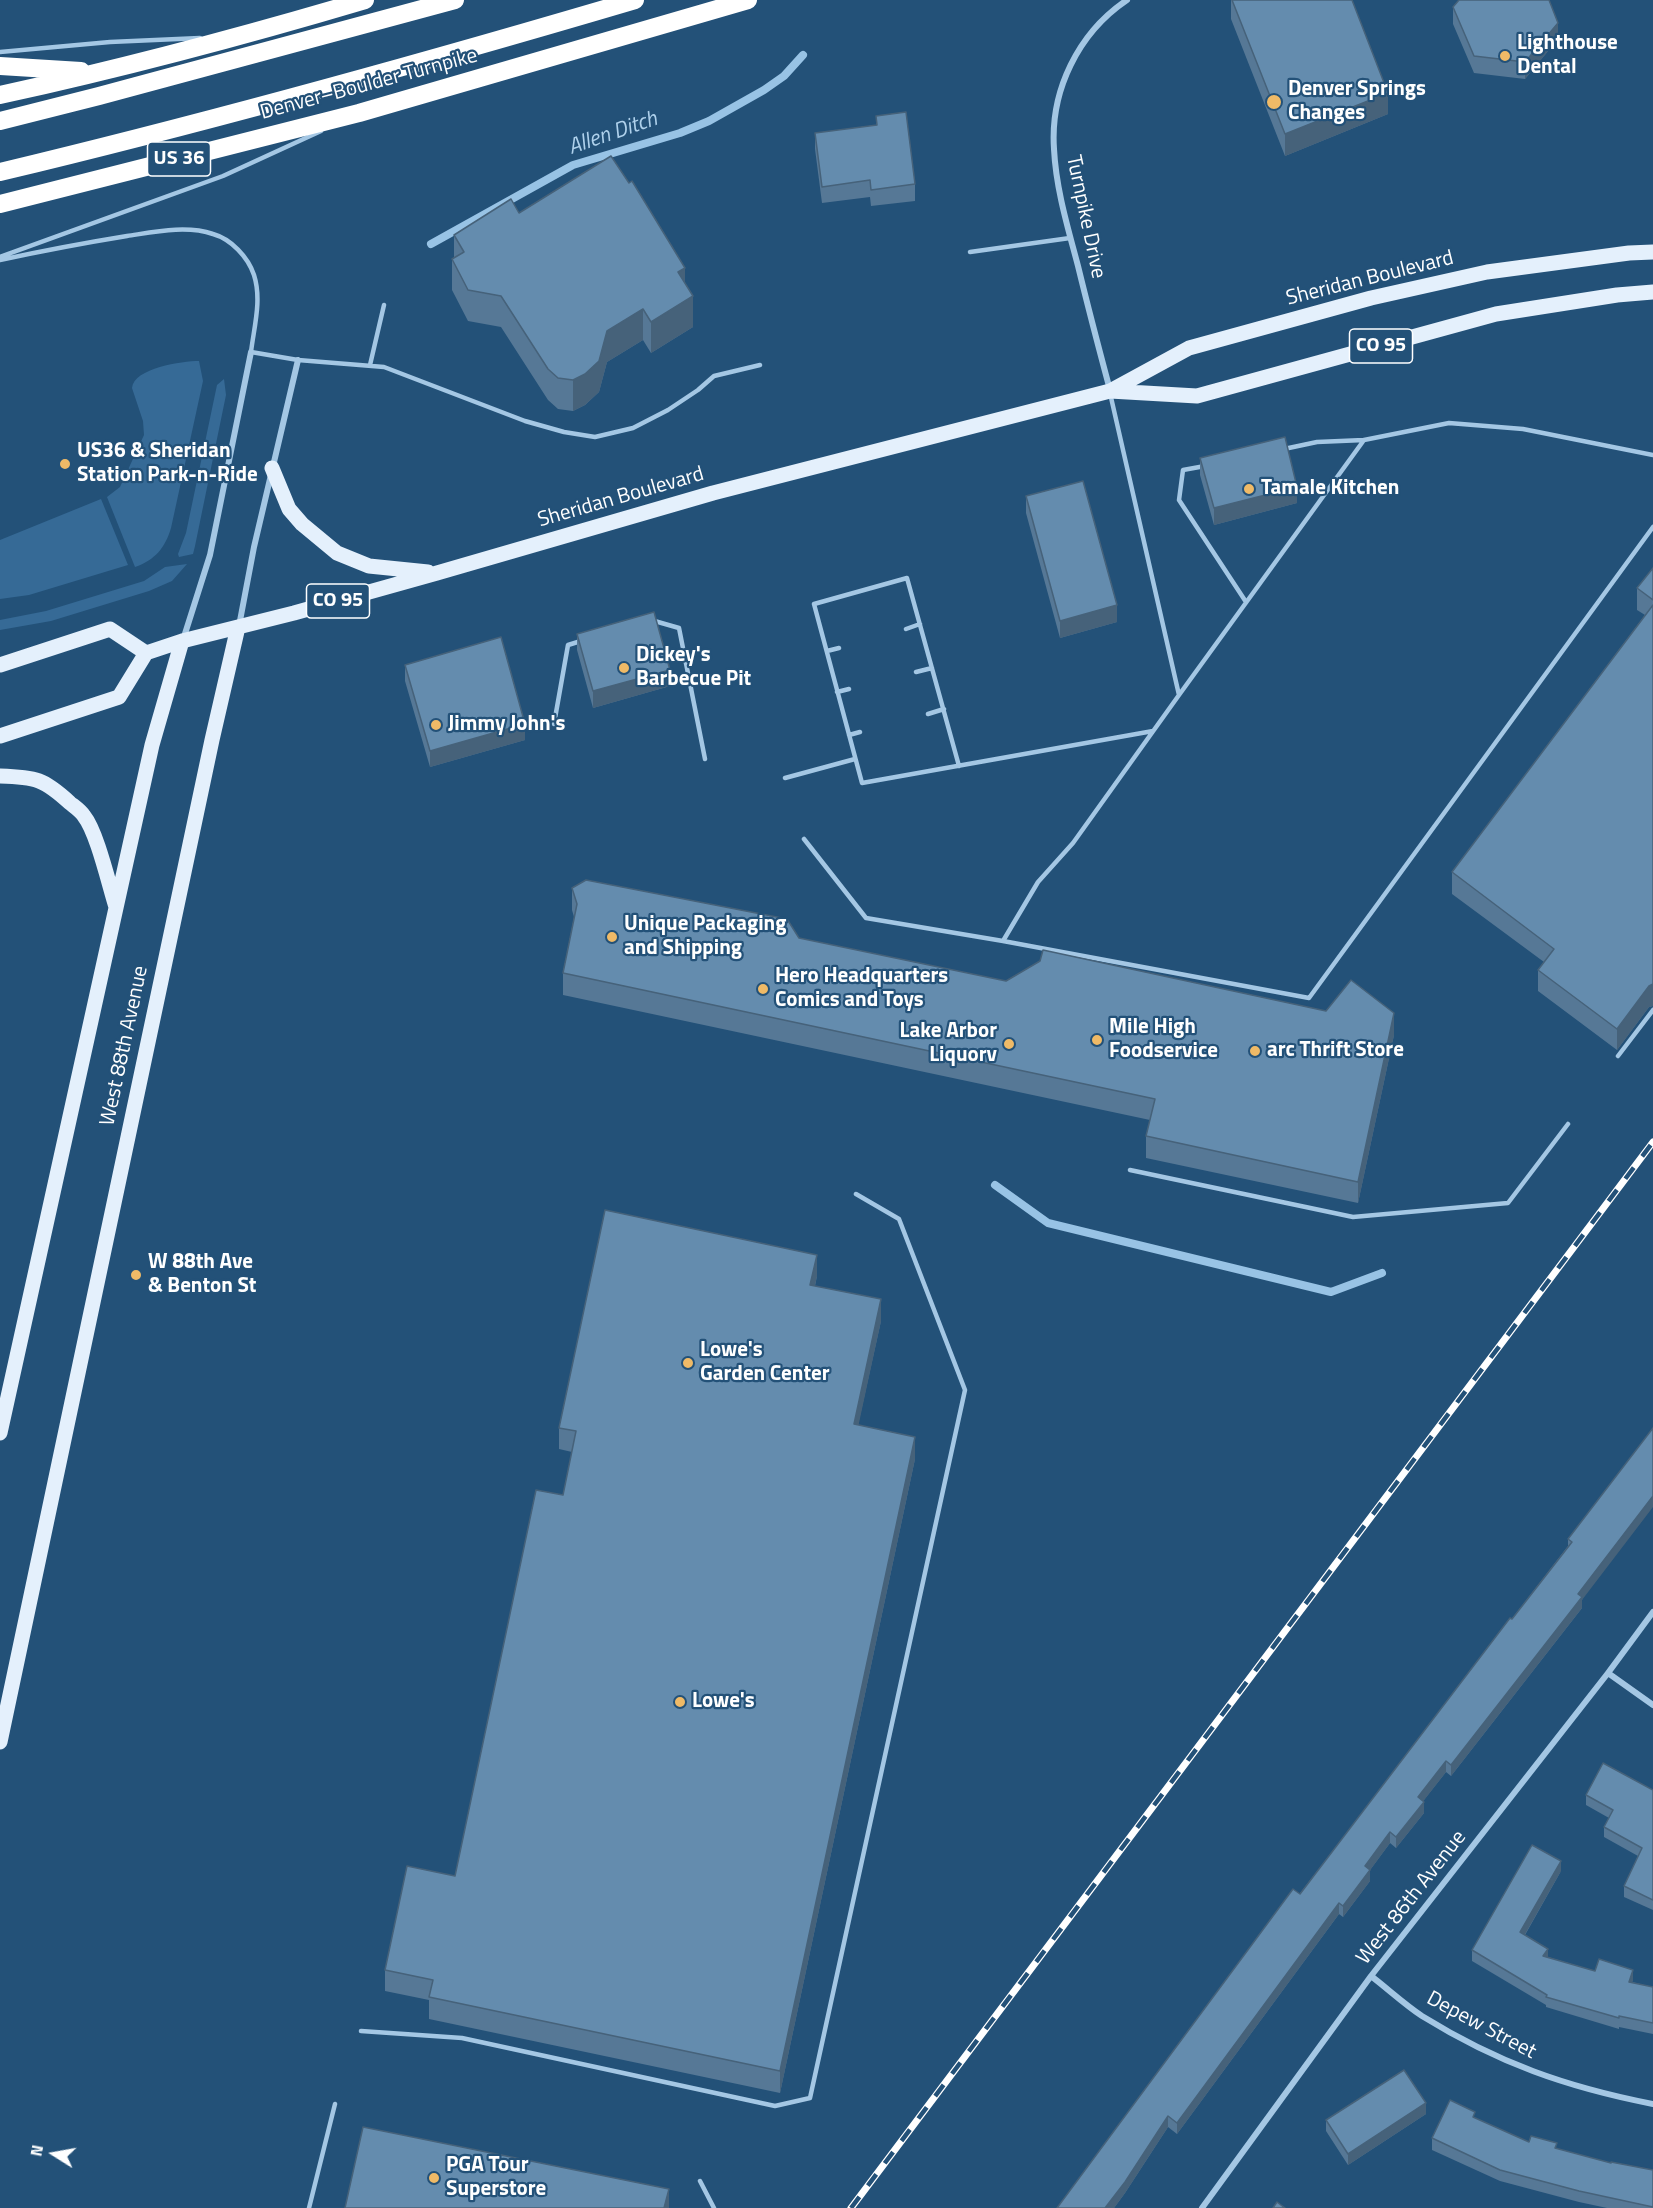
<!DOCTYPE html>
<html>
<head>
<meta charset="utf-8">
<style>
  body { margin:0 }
  #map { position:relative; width:1653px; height:2208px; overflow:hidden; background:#235178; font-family:"Titillium Web",sans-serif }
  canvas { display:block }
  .north { position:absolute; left:24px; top:2124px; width:60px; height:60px; -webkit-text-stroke:4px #235178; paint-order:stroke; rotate:281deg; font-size:16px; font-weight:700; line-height:24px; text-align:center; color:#fff }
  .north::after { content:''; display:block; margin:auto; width:21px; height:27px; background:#fff; clip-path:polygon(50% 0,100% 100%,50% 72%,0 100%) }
</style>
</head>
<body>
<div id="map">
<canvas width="1653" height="2208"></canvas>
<div class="north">N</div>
</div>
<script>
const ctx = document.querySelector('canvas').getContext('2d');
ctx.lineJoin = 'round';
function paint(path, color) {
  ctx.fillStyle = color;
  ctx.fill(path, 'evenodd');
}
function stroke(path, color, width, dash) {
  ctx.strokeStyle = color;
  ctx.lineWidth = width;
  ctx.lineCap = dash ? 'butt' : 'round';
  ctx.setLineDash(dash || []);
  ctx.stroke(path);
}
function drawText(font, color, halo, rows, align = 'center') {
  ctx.font = font + ' "Titillium Web",sans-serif';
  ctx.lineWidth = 4.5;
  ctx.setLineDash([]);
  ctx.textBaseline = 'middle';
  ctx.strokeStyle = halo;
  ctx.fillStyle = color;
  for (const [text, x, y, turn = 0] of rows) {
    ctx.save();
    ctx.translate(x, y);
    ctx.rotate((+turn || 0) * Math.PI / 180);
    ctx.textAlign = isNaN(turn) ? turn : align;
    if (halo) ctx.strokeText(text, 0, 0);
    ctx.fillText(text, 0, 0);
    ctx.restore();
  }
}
const green = new Path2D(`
  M 199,361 L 203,381 L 171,528 C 165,548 155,560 135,567 L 107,497 L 120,487 L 144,435 L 143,421 L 132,388 C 134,368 182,361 199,361 Z
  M 224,379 L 226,395 L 195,546 L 193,554 L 179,557 L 178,554 L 186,533 L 217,385 Z
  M 101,499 L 128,565 L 29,595 L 0,599 L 0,540 Z
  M 187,564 L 172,581 L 149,591 L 51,621 L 0,630 L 0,620 L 46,611 L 144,581 L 165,567 Z`);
const stream = new Path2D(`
  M 431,244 L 573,165 L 680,133 L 709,121 L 764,90 L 784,76 L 803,55
  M 995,1185 L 1048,1223 L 1331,1292 L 1382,1273`);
const service = new Path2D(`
  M 0,52 L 110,42 L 200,38
  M 970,252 L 1070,238
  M 0,257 L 223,176 L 321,131
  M 0,260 C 42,251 84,243 127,236 C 154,232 186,225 213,234 C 231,239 248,257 254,275 C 262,300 254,327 251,352 L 298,360 L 384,367 L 525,421 L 564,432 L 595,437 L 633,428 L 668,410 L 698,390 L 714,376 L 760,365
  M 370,365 L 384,305
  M 1284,449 L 1317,442 L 1364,440
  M 1205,466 L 1183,470 L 1179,500 L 1246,602
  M 651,620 L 679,628 L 705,759
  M 906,629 L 920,624
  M 827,651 L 839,648
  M 916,672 L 932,668
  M 837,692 L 849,689
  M 1179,695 L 1364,440 L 1449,423 L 1523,429 L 1653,455
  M 928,714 L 944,709
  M 554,724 L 568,645 L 581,641
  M 849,735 L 860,732
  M 959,766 L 907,578 L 814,604 L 862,783 L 1153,731
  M 785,778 L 855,759
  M 804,839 L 866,918 L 1003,941 L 1038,882 L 1073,843 L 1179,695 L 1110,393
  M 1003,941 L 1309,998 L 1653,527
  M 1618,1056 L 1653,1010
  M 1130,1170 L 1353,1217 L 1508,1203 L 1568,1124
  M 361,2031 L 462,2038 L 775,2106 L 810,2098 L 965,1390 L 899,1219 L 856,1194
  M 700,2181 L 714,2208
  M 309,2208 L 335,2104`);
const minor = new Path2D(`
  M 1110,390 C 1099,349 1088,307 1078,266 C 1068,228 1056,189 1054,149 C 1050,91 1078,33 1127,0
  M 239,626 L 254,547 L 298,360
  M 183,640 L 210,555 L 251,352
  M 1608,1673 L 1653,1705
  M 1371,1976 C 1388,1989 1404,2004 1422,2016 C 1498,2063 1566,2087 1653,2104
  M 1202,2208 L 1371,1976 L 1608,1673 L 1653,1612`);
const primary = new Path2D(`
  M 1110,391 L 1197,396 L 1496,314 L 1617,295 L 1653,292
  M 272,468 L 289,509 L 302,524 L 337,553 L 369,566 L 428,572
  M 0,665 L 110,629 L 146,653
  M 0,736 L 119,697 L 146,653 L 182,641 L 294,613 L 437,573 L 713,493 L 1110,391 L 1189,348 L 1371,298 L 1487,272 L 1629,253 L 1653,252
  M 0,776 C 36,777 44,779 70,803 C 75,807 81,811 84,816 C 97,832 109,885 116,907
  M 0,1433 L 152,745 L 182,641
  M 0,1742 L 212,740 L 238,627`);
const motorway = new Path2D(`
  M 0,66 L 81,71
  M 0,95 C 123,68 244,36 365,0
  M 0,121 L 99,96 L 455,0
  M 0,172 C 213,121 425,62 635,0
  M 0,204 L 359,113 L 748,0`);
const rail = new Path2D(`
  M 851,2208 L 1653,1142`);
const wall = new Path2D(`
  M 1231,0 L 1352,0 L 1388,114 L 1285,156 L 1231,19 Z
  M 1453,7 L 1558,39 L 1525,79 L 1474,73 L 1453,24 Z
  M 876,116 L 915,184 L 915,201 L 871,206 L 870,197 L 822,203 L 815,149 L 815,133 L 876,125 Z
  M 519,213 L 685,283 L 693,327 L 651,353 L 643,340 L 607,362 L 599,392 L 585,405 L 573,411 L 558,409 L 548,400 L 501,327 L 468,321 L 452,290 L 452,259 L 454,258 L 454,235 Z
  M 1200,458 L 1297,503 L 1214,525 L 1200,475 Z
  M 1026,496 L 1117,622 L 1060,638 L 1026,513 Z
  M 1653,568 L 1653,1006 L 1649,1007 L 1617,1050 L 1538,991 L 1538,970 L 1544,962 L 1452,894 L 1452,872 L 1645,615 L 1637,610 L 1637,588 Z
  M 577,634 L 670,686 L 593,708 L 577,650 Z
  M 405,665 L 525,740 L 430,767 L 405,681 Z
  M 572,888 L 799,938 L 1006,981 L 1394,1035 L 1358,1203 L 1146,1158 L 1146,1136 L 1150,1120 L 563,995 L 563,973 L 574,917 L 572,910 Z
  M 817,1276 L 815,1286 L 881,1321 L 858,1425 L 915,1459 L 780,2093 L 429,2019 L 429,2000 L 385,1991 L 385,1970 L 455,1876 L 563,1495 L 572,1452 L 559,1449 L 559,1428 Z
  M 1653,1428 L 1582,1600 L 1582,1608 L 1451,1776 L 1446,1772 L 1423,1801 L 1424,1813 L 1396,1848 L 1390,1843 L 1370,1870 L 1370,1881 L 1343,1917 L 1339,1914 L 1177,2134 L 1168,2127 L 1125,2193 L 1114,2208 L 1057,2208 L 1568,1546 L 1568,1539 Z
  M 1653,1790 L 1653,1910 L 1624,1897 L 1624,1886 L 1638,1856 L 1604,1837 L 1604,1827 L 1609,1818 L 1586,1805 L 1586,1795 Z
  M 1561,1871 L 1525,1935 L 1548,1957 L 1595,1971 L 1633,1980 L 1632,1982 L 1653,1987 L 1653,2034 L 1619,2027 L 1619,2029 L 1546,2007 L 1546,2005 L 1472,1961 L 1472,1950 Z
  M 1426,2114 L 1348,2165 L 1326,2131 L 1326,2120 Z
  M 1475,2118 L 1529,2142 L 1557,2149 L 1611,2163 L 1653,2170 L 1653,2208 L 1607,2208 L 1579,2202 L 1500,2181 L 1432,2150 L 1432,2138 Z`);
const shadedWall = new Path2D(`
  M 1558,23 L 1558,39 L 1525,79 L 1525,62 Z
  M 1388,93 L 1388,114 L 1285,156 L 1285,134 Z
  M 685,268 L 685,299 L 678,272 Z
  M 693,296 L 693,327 L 651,353 L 651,322 Z
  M 643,309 L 643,340 L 607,362 L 599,392 L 585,405 L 573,411 L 573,380 L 607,331 Z
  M 1297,487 L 1297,503 L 1214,525 L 1214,508 Z
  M 1117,605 L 1117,622 L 1060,638 L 1060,621 Z
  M 670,670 L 670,686 L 593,708 L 593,691 Z
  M 525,724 L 525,740 L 430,767 L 430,751 Z
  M 1653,984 L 1653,1006 L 1649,1007 L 1617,1050 L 1617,1029 L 1649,986 Z
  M 1394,1013 L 1394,1035 L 1358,1203 L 1358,1182 Z
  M 817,1255 L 817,1276 L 810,1307 L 810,1285 Z
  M 881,1299 L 881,1321 L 854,1446 L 854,1424 Z
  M 915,1437 L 915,1459 L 780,2093 L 780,2071 Z
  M 1653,1496 L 1653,1507 L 1582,1600 L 1582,1608 L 1451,1776 L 1451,1765 L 1578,1594 Z
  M 1446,1761 L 1446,1772 L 1418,1808 L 1418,1797 Z
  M 1424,1802 L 1424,1813 L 1396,1848 L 1396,1837 Z
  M 1390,1832 L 1390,1843 L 1365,1877 L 1365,1866 Z
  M 1561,1861 L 1561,1871 L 1520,1943 L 1520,1932 Z
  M 1370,1870 L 1370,1881 L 1343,1917 L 1343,1906 Z
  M 1339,1903 L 1339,1914 L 1177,2134 L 1177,2123 Z
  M 1548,1949 L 1548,1959 L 1543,1956 Z
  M 1633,1970 L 1633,1980 L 1629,1992 L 1629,1982 Z
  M 1426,2103 L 1426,2114 L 1348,2165 L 1348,2154 Z
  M 1168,2116 L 1168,2127 L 1125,2193 L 1114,2208 L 1105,2208 Z
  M 669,2189 L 669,2208 L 664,2208 Z`);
const building = new Path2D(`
  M 1232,0 L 1352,0 L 1388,93 L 1285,134 Z
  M 1459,0 L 1549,0 L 1558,23 L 1525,62 L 1474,56 L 1453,7 Z
  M 906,112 L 915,184 L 871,190 L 870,180 L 822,187 L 815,133 L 877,125 L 876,116 Z
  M 611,156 L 629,183 L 632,181 L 685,268 L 678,272 L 693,296 L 651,322 L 643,309 L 607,331 L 599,361 L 585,374 L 573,380 L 558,378 L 548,369 L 501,296 L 468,290 L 452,259 L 464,252 L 454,235 L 511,199 L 519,213 Z
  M 1285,437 L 1297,487 L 1214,508 L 1200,458 Z
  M 1083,481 L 1117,605 L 1060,621 L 1026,496 Z
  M 1653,568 L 1653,600 L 1637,588 Z
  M 1653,605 L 1653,984 L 1649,986 L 1617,1029 L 1538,970 L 1554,949 L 1452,872 Z
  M 654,612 L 670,670 L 593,691 L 577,634 Z
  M 501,637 L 525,724 L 430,751 L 405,665 Z
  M 586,880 L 787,919 L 799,938 L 1006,981 L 1040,961 L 1043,950 L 1326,1011 L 1351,980 L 1394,1013 L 1358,1182 L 1146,1136 L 1155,1099 L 563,973 L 577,904 L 572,888 Z
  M 605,1210 L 817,1255 L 810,1285 L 881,1299 L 854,1424 L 915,1437 L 780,2071 L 429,1997 L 433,1980 L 385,1970 L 407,1866 L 455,1876 L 536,1490 L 563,1495 L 576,1431 L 559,1428 Z
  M 1653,1428 L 1653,1496 L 1578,1594 L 1582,1597 L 1451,1765 L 1446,1761 L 1418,1797 L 1424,1802 L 1396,1837 L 1390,1832 L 1365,1866 L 1370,1870 L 1343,1906 L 1339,1903 L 1177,2123 L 1168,2116 L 1125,2182 L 1105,2208 L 1057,2208 L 1293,1889 L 1300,1894 L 1510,1618 L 1512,1619 L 1572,1542 L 1568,1539 Z
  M 1603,1763 L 1653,1790 L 1653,1900 L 1624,1886 L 1642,1848 L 1604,1827 L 1613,1810 L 1586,1795 Z
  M 1532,1845 L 1561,1861 L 1520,1932 L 1548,1949 L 1543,1956 L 1595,1971 L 1599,1959 L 1633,1970 L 1629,1982 L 1653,1987 L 1653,2023 L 1619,2016 L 1619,2018 L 1546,1997 L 1547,1995 L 1472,1950 Z
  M 1404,2070 L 1426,2103 L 1348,2154 L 1326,2120 Z
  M 1450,2100 L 1475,2112 L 1473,2117 L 1529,2142 L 1531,2136 L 1557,2143 L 1555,2148 L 1611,2163 L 1611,2162 L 1653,2170 L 1653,2207 L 1579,2191 L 1500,2170 L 1432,2138 Z
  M 363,2127 L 669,2189 L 664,2208 L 345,2208 Z
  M 1277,2202 L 1285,2208 L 1273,2208 Z`);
const markers = [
  [1505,56,6,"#efba67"],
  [1274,102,8,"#efba67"],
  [65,464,6,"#efba67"],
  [1249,489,6,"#efba67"],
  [624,668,6,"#efba67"],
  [436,725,6,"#efba67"],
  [612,937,6,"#efba67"],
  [763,989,6,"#efba67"],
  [1097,1040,6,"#efba67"],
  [1009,1044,6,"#efba67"],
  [1255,1051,6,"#efba67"],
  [136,1275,6,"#efba67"],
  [688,1363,6,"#efba67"],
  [680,1702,6,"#efba67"],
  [434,2178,6,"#efba67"]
];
const shields = [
  [179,159,63],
  [1381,346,63],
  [338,601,63]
];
const shieldNames = [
  ["US 36",179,159],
  ["CO 95",1381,346],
  ["CO 95",338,601]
];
const poiNames = [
  ["Lighthouse",1517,44],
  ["Dental",1517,68],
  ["Denver Springs",1288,90],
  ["Changes",1288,114],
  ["US36 & Sheridan",77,452],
  ["Station Park-n-Ride",77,476],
  ["Tamale Kitchen",1261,489],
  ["Dickey's",636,656],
  ["Barbecue Pit",636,680],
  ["Jimmy John's",448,725],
  ["Unique Packaging",624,925],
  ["and Shipping",624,949],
  ["Hero Headquarters",775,977],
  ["Comics and Toys",775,1001],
  ["Mile High",1109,1028],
  ["Foodservice",1109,1052],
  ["Lake Arbor",997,1032,"right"],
  ["Liquorv",997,1056,"right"],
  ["arc Thrift Store",1267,1051],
  ["W 88th Ave",148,1263],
  ["& Benton St",148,1287],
  ["Lowe's",700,1351],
  ["Garden Center",700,1375],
  ["Lowe's",692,1702],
  ["PGA Tour",446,2166],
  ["Superstore",446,2190]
];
const streetNames = [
  ["Denver–Boulder Turnpike",369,85,-15],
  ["Turnpike Drive",1085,217,78],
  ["Sheridan Boulevard",1370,279,-14],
  ["Sheridan Boulevard",621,498,-16],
  ["West 88th Avenue",125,1046,-78],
  ["West 86th Avenue",1412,1898,-52],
  ["Depew Street",1481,2026,28]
];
const waterNames = [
  ["Allen Ditch",613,134,-19]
];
paint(green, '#366a96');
stroke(stream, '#98c3e5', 8);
stroke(service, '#a4c7e4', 4.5);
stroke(minor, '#a4c7e4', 6);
stroke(primary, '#e4f0fc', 15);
stroke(motorway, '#fff', 18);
stroke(rail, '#fff', 7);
stroke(rail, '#235178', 4.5, [14]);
paint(wall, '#567896');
paint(shadedWall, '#46627a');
paint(building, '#648cae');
stroke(building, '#46627a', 1.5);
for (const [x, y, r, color] of markers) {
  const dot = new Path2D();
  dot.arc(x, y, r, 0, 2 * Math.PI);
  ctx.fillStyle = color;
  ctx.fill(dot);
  stroke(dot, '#235178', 2);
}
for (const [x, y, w] of shields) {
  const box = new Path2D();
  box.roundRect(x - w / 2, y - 17, w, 34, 4.5);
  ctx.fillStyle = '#235178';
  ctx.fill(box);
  stroke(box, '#fff', 1.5);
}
drawText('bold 20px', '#fff', null, shieldNames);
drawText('bold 21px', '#fff', '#235178', poiNames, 'left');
drawText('21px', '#fff', '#235178', streetNames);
drawText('italic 22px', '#afd1ec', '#235178', waterNames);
</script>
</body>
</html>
